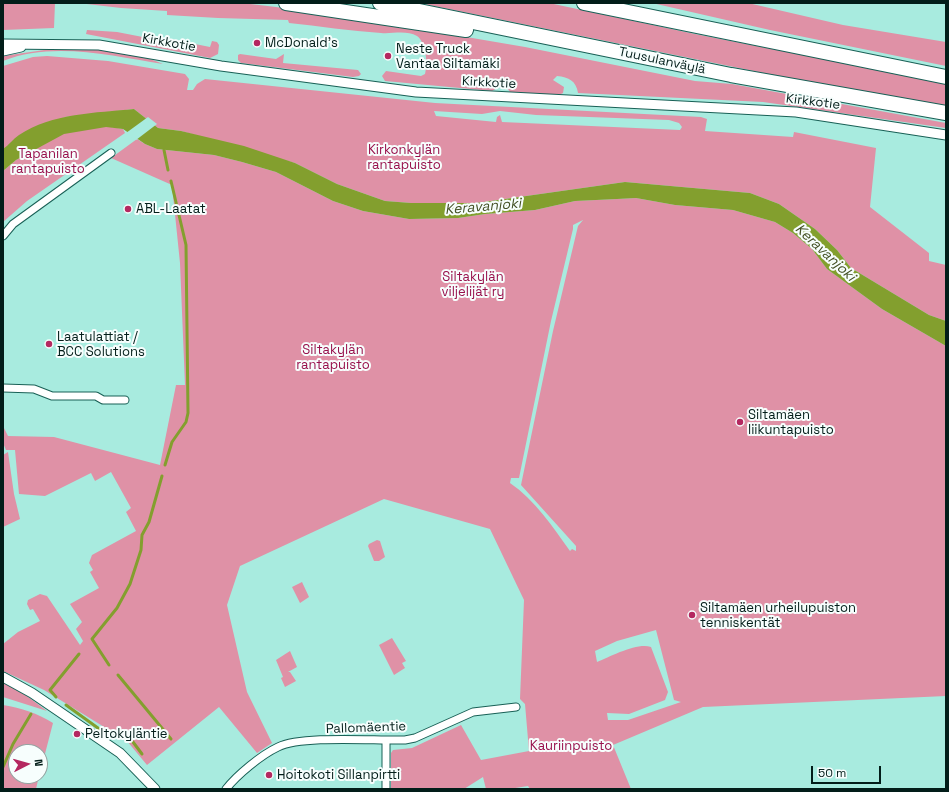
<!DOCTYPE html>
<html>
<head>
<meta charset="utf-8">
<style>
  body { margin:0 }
  #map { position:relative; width:949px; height:792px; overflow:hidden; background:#a8ebdf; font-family:"Space Grotesk",sans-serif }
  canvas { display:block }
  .frame { position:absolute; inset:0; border:4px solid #021d19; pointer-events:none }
  .north { position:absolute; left:8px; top:744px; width:40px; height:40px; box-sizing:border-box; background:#f7fefd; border:1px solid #95a4a2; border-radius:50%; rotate:84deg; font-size:11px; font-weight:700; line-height:16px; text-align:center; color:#021d19 }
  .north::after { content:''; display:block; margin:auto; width:14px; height:18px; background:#b42860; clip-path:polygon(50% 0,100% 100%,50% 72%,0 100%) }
  .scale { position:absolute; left:811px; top:766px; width:70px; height:18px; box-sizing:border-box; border:2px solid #021d19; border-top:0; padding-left:5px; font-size:12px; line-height:14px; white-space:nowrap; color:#021d19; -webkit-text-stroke:3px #f7fefd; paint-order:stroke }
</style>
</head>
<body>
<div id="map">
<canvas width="949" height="792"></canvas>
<div class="frame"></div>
<div class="north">N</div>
<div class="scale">50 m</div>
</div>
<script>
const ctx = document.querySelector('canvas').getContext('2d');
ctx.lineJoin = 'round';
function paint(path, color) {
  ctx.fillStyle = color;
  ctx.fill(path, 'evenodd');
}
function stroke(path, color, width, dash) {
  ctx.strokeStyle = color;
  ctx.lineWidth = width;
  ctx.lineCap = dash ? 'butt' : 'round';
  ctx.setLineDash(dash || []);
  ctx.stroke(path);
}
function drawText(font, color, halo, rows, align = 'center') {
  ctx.font = font + ' "Space Grotesk",sans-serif';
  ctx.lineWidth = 4;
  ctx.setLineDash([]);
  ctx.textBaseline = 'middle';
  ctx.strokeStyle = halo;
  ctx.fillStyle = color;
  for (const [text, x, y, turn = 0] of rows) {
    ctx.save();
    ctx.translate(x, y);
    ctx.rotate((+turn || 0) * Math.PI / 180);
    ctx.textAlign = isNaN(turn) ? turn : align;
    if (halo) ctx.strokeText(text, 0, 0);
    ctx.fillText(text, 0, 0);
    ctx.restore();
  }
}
const green = new Path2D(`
  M 3,3 L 55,3 L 54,28 L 3,30 Z
  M 78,3 L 242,3 L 276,7 L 390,24 L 525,47 L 695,81 L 732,84 L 946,123 L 946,128 L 763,102 L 578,93 C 576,81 569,77 557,76 L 553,80 L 564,87 L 563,93 L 559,95 L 510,92 L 507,88 L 501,86 L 492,91 L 385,81 L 382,76 L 386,71 L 421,76 L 425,74 C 428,64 426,42 417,36 C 407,30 392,34 381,33 C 350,31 319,26 289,23 L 288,20 L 218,18 L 167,15 L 167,11 L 121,8 Z
  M 419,3 L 549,3 L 695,34 L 946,83 L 946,106 L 793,79 Z
  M 652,3 L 748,3 L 843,25 L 946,42 L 946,66 L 770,30 Z
  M 87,30 L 117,32 L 153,39 L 165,38 L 210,47 L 212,41 L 217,42 L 219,45 L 218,54 L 210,58 L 86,34 Z
  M 58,48 C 93,49 131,50 163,64 C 112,56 53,41 3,61 L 3,56 Z
  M 240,54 L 276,59 L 284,54 L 283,63 L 358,70 L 361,74 L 359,76 L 353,77 L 241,63 L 238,60 L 238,55 Z
  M 47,56 L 108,61 L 185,74 L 189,79 L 187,90 L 193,90 L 197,84 L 205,79 L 435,103 L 701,117 L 707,119 L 705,131 L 793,137 L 794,132 L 876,148 L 870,207 L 929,253 L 929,261 L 946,265 L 946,321 L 929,315 L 851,268 L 837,250 L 815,229 L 779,204 L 750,193 L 625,182 L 477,203 L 411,203 L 385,201 L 337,184 L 295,163 L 181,131 L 158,128 L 134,109 L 65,117 L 3,149 L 3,66 L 33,57 ZM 434,111 L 482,114 L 500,111 L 536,115 L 669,120 L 679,123 L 682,127 L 680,130 L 502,122 L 500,115 L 497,117 L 496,122 L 436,116 Z
  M 106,126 L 123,129 L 125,133 L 27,201 L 3,222 L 3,171 L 16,160 L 58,134 Z
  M 137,139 L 145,144 L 157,149 L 214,155 L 242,162 L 276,172 L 333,201 L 363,211 L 409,219 L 458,218 L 485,214 L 535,210 L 575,201 L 617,199 L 636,198 L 675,205 L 733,210 L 775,222 L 793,233 L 812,249 L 827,269 L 882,309 L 946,346 L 946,696 L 703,707 L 613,745 L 631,789 L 530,789 L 528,786 L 509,789 L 486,789 L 483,777 L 464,789 L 391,789 L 391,753 L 393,750 L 412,748 L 461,725 L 481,760 L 529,751 L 525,704 L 520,699 L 524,600 L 490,529 L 384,499 L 240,566 L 227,605 L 247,692 L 272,743 L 257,753 L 219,707 L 147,765 L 127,741 L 44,690 L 3,671 L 3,644 L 18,632 L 40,621 L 33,609 L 30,610 L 27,604 L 28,600 L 40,594 L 47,596 L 80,645 L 83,641 L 76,629 L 82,622 L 70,604 L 99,588 L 90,572 L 93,570 L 89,563 L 92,555 L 136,531 L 126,512 L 131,508 L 111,472 L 95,481 L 91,473 L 45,496 L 19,494 L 15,450 L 6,450 L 3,443 L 3,426 L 8,436 L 54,437 L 160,465 L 176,385 L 185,385 L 180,263 L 172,185 L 111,158 ZM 583,220 L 578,226 L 553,331 L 521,485 L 576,546 L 576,551 L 572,549 L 570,551 C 553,527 535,500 510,483 L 511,478 L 519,478 L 551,321 L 573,229 L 573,225 ZM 656,630 L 674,700 L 681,702 L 628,720 L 608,720 L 607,713 L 629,714 L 665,700 L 668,692 L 651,647 C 638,642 611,656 597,662 L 595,651 L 617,641 Z
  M 8,452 L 14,494 L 20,519 L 3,527 L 3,455 Z
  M 377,540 L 380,541 L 385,557 L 379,561 L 374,561 L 368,546 L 369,544 Z
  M 302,582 L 309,597 L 300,603 L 292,587 Z
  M 392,638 L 406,661 L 402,663 L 405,668 L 394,675 L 379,645 Z
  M 290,651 L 297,667 L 288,672 L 290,672 L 296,681 L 285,687 L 281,678 L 283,677 L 276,660 Z
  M 3,682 L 27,696 L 47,711 L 3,697 Z
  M 3,705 C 22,708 37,713 53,723 L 40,773 L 40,752 L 16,752 L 16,776 L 39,776 L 36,789 L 3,789 Z`);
const water = new Path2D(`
  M 134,109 L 158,128 L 181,131 L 244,146 L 295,163 L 337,184 L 385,201 L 411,203 L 477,203 L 625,182 L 750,193 L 779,204 L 815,229 L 837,250 L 851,268 L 929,315 L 946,321 L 946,346 L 882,309 L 827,269 L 812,249 L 793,233 L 775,222 L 733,210 L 675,205 L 636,198 L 617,199 L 575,201 L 535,210 L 485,214 L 458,218 L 409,219 L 363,211 L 333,201 L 276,172 L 242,162 L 214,155 L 157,149 L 145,144 L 123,129 L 106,127 L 64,134 L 16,160 L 3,171 L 3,149 C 9,145 13,139 19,135 C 52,113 96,113 134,109 Z`);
const pier = new Path2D(`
  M 148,117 L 157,124 L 136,140 L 126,133 Z`);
const stream = new Path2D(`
  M 164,150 L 168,170
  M 165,465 L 172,442 L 186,422 L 188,413 L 186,245 L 171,181
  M 109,665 L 92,639 L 117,608 L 130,584 L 141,550 L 142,535 L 149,522 L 162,476
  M 118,675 L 171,739
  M 56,697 L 50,690 L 79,654
  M 66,705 L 109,736 L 121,736 L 133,742 L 142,754
  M 3,767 L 13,744 L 31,714`);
const minor = new Path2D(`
  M 3,236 L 13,224 L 111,153
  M 3,388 L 34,389 L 52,396 L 96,396 L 103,400 L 125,400
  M 226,789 C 237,775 261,755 278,747 C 303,735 375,741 405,740 L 415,738 L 473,712 L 516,707
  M 386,789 L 386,741`);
const tertiary = new Path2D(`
  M 3,44 L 99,45 L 221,66 L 416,92 L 796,112 L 946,135
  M 3,51 L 21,47
  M 3,677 L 32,693 L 120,753 L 155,789`);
const motorway = new Path2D(`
  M 286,3 L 466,30
  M 380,3 L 731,75 L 946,113
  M 584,3 L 946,77`);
const markers = [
  [257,43,4,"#b42860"],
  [388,56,4,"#b42860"],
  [128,209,4,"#b42860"],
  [49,344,4,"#b42860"],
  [740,422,4,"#b42860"],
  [692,615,4,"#b42860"],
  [77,734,4,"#b42860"],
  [269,775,4,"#b42860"]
];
const streetNames = [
  ["Kirkkotie",169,43,10],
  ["Tuusulanväylä",662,61,12],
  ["Kirkkotie",489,83,3],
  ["Kirkkotie",813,102,7],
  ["Pallomäentie",366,728,-2]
];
const poiNames = [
  ["McDonald's",265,43],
  ["Neste Truck",396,49],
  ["Vantaa Siltamäki",396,64],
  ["ABL-Laatat",136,209],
  ["Laatulattiat /",57,337],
  ["BCC Solutions",57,352],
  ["Siltamäen",748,415],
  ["liikuntapuisto",748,430],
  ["Siltamäen urheilupuiston",700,608],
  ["tenniskentät",700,623],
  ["Peltokyläntie",85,734],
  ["Hoitokoti Sillanpirtti",277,775]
];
const parkNames = [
  ["Kirkonkylän",404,150],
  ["rantapuisto",404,165],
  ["Tapanilan",48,154],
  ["rantapuisto",48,169],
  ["Siltakylän",473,277],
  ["viljelijät ry",473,292],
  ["Siltakylän",333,350],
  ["rantapuisto",333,365],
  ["Kauriinpuisto",571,746]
];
const waterNames = [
  ["Keravanjoki",483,207,-5],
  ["Keravanjoki",825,253,43]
];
paint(green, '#df91a6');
paint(water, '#839f2e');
paint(pier, '#a8ebdf');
stroke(stream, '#839f2e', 3);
stroke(minor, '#196056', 9);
stroke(tertiary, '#196056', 11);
stroke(motorway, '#196056', 16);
stroke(minor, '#fff', 7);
stroke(tertiary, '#fff', 9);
stroke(motorway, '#fff', 14);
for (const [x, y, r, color] of markers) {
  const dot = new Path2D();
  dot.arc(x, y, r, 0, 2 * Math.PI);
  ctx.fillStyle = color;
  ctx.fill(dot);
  stroke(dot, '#f7fefd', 1.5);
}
drawText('13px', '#021d19', '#f7fefd', streetNames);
drawText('13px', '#021d19', '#f7fefd', poiNames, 'left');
drawText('13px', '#98114c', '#f7fefd', parkNames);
drawText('italic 14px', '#435024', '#f7fefd', waterNames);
</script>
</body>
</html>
